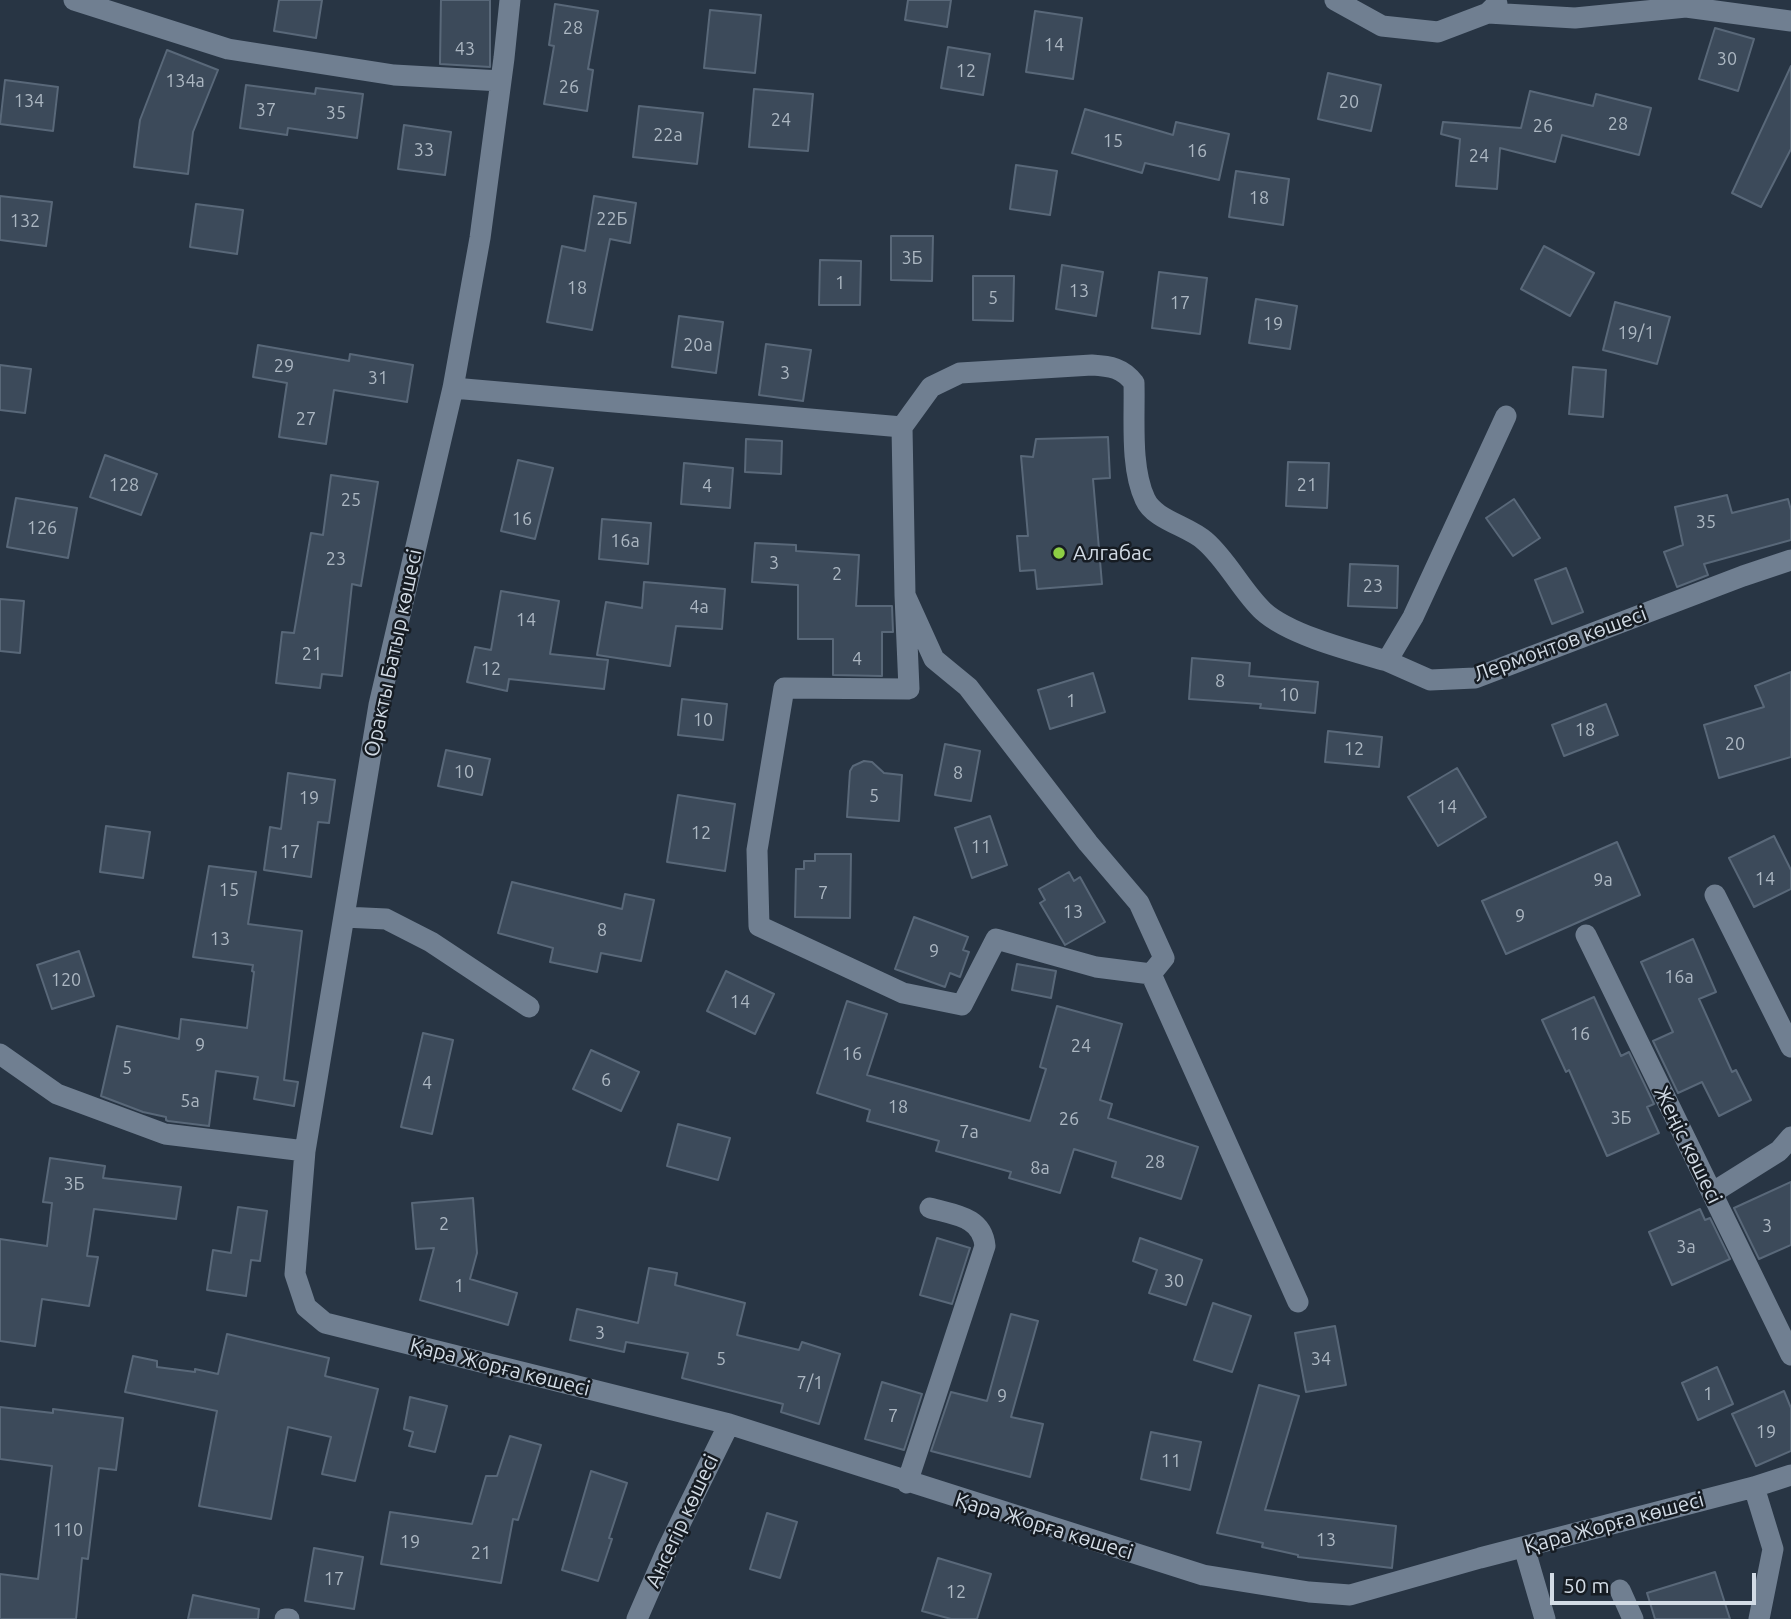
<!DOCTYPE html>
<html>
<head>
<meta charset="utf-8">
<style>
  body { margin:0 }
  #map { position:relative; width:1791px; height:1619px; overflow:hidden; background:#283544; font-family:Ubuntu,sans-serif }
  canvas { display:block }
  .scale { position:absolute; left:1550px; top:1573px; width:206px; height:32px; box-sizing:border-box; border:4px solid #d2dbe5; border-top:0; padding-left:9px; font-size:21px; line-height:24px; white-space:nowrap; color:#d2dbe5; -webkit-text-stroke:5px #161c23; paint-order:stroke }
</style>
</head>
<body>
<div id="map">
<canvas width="1791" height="1619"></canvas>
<div class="scale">50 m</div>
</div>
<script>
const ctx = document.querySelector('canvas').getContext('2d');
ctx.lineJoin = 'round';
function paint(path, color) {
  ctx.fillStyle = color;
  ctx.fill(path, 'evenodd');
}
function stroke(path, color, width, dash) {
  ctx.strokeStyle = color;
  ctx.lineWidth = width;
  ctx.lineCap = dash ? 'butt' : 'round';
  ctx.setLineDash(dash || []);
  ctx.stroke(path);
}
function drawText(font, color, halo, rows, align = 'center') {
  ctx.font = font + ' Ubuntu,sans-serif';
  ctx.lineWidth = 5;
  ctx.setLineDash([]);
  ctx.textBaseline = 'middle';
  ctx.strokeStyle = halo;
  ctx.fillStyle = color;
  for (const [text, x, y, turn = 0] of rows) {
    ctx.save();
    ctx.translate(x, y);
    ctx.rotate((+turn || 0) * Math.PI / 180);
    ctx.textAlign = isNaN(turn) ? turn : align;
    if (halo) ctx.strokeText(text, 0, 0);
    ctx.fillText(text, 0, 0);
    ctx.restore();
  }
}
const building = new Path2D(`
  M 279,0 L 322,0 L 316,38 L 274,31 Z
  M 441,0 L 490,0 L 490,67 L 440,64 Z
  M 908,0 L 951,0 L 947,27 L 905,20 Z
  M 555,4 L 598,11 L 588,69 L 593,70 L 587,111 L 544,104 L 554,46 L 549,45 Z
  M 710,10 L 761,15 L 755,73 L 704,68 Z
  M 1035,11 L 1082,18 L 1073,79 L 1026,72 Z
  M 1715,28 L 1754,39 L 1738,91 L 1699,79 Z
  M 948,47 L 990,54 L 983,95 L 941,88 Z
  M 167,50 L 218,70 L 193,132 L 188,174 L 134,167 L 140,120 Z
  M 1791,66 L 1791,149 L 1761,207 L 1732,193 Z
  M 1328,73 L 1381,85 L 1371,131 L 1318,119 Z
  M 5,80 L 58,87 L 53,131 L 0,124 Z
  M 246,85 L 315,94 L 316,88 L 363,94 L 357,138 L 288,128 L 287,135 L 240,128 Z
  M 754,89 L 813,94 L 808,151 L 749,147 Z
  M 1530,91 L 1593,106 L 1596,94 L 1651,108 L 1639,155 L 1562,135 L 1555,162 L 1500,148 L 1497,189 L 1456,186 L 1460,139 L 1441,134 L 1443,122 L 1521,128 Z
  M 639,106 L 703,113 L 697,164 L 633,157 Z
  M 1085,109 L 1173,135 L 1176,122 L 1229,134 L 1219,180 L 1145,163 L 1142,173 L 1072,153 Z
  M 404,125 L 451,132 L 445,175 L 398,169 Z
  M 1016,165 L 1057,171 L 1050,215 L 1010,209 Z
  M 1236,171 L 1289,179 L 1283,225 L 1229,217 Z
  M 0,196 L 52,202 L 46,246 L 0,240 Z
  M 594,196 L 636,203 L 630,243 L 610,239 L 592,330 L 547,322 L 562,246 L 585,251 Z
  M 196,204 L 243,210 L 237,254 L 190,247 Z
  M 891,236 L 933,236 L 932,281 L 891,280 Z
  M 1544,246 L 1594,273 L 1570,316 L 1521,289 Z
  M 820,260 L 861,261 L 860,305 L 819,305 Z
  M 1062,265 L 1103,272 L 1096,316 L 1056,309 Z
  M 1159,272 L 1207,278 L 1200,334 L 1152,328 Z
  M 973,276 L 1014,276 L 1013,321 L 973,320 Z
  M 1256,299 L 1297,306 L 1290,349 L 1249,343 Z
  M 1615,302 L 1670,317 L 1657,364 L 1603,350 Z
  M 679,316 L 723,322 L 716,373 L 672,367 Z
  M 766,344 L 811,350 L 803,401 L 759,395 Z
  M 258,345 L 349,361 L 350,354 L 413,365 L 407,402 L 334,390 L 326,444 L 279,437 L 287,383 L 253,377 Z
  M 0,365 L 31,369 L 25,413 L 0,410 Z
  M 1573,367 L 1606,370 L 1603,417 L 1569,414 Z
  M 1108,437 L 1110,478 L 1093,479 L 1102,584 L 1037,589 L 1035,570 L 1020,571 L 1017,536 L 1028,536 L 1021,456 L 1033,457 L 1036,439 Z
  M 746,439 L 782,441 L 781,474 L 745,472 Z
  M 105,455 L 157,474 L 141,515 L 90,497 Z
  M 518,460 L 553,468 L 535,539 L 501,531 Z
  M 1288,462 L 1329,463 L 1327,508 L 1286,506 Z
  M 684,463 L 733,468 L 730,508 L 681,504 Z
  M 331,475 L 378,482 L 361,586 L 352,584 L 342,676 L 322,674 L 320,688 L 276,683 L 282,632 L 294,633 L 311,533 L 323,535 Z
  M 1727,495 L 1732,513 L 1788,499 L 1791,510 L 1791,540 L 1704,564 L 1708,575 L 1677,587 L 1664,552 L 1683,545 L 1675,507 Z
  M 16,498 L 77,508 L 68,558 L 7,547 Z
  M 1514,499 L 1540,538 L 1513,556 L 1486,518 Z
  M 602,519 L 651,523 L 648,564 L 599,559 Z
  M 755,543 L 796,545 L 796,551 L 859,555 L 856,606 L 892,606 L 893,632 L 882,632 L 882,676 L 833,675 L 833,639 L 798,639 L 798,585 L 752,582 Z
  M 1350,564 L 1398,566 L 1397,608 L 1348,606 Z
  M 1566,568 L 1583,612 L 1552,624 L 1535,580 Z
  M 644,582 L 725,589 L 722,629 L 676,626 L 670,666 L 597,655 L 606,602 L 642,608 Z
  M 501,591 L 559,601 L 550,654 L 608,660 L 604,689 L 509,679 L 507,691 L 467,682 L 475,647 L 491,650 Z
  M 0,599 L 24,601 L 20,653 L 0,651 Z
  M 1192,658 L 1250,663 L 1249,676 L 1318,682 L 1315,713 L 1260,708 L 1261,704 L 1189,699 Z
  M 1791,672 L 1791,757 L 1719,778 L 1704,725 L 1764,707 L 1755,686 Z
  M 1093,673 L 1105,712 L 1050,729 L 1038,690 Z
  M 682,699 L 727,704 L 723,740 L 678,735 Z
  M 1606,704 L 1618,735 L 1564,756 L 1552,725 Z
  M 1328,731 L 1382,737 L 1379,767 L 1325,762 Z
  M 945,744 L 980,751 L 971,801 L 935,795 Z
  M 446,750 L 490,759 L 482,795 L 438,786 Z
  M 864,761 L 872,762 L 884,773 L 902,775 L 899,821 L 847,817 L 850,771 L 853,766 Z
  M 1457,768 L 1486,817 L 1438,846 L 1408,797 Z
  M 288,773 L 335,780 L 329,823 L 318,822 L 311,877 L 264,870 L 270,827 L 281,829 Z
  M 678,795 L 735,804 L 725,871 L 667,862 Z
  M 990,816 L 1007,865 L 972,878 L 955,828 Z
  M 106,826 L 150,832 L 143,878 L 100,872 Z
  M 1774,836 L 1791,870 L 1791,889 L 1754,907 L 1729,858 Z
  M 1617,842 L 1640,895 L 1506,954 L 1482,901 Z
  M 815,854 L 851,854 L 850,918 L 795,917 L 796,869 L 804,869 L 804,861 L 815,861 Z
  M 209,866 L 256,872 L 248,924 L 302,931 L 284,1080 L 298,1082 L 294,1106 L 254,1099 L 258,1077 L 216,1071 L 209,1126 L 168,1121 L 166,1120 L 166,1117 L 143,1112 L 101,1096 L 117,1026 L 179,1039 L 181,1019 L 247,1028 L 254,972 L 252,971 L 253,965 L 193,957 Z
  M 1069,872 L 1074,881 L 1080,877 L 1105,922 L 1065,945 L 1040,903 L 1045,900 L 1039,889 Z
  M 512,882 L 622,909 L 625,894 L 654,900 L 641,961 L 601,953 L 597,972 L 550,962 L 553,948 L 498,933 Z
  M 914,917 L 968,937 L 963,950 L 969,952 L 960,977 L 950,973 L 945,987 L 895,969 Z
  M 1693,939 L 1716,992 L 1699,999 L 1732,1072 L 1736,1070 L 1751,1100 L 1719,1116 L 1702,1082 L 1678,1093 L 1653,1041 L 1673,1032 L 1641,962 Z
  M 79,951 L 94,996 L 52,1009 L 37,965 Z
  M 1017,964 L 1056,971 L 1051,998 L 1012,990 Z
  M 726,971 L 774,994 L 755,1034 L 707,1011 Z
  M 1594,997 L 1621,1056 L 1629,1052 L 1654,1104 L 1647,1107 L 1659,1133 L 1607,1156 L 1569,1070 L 1566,1072 L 1542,1020 Z
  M 847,1001 L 887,1014 L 867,1075 L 1030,1121 L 1046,1069 L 1040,1067 L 1057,1006 L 1122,1024 L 1100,1100 L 1112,1104 L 1108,1118 L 1198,1147 L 1181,1199 L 1112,1177 L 1116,1162 L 1074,1149 L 1060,1193 L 1009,1178 L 1011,1172 L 936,1151 L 939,1141 L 867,1121 L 870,1110 L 817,1093 Z
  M 423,1033 L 453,1040 L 432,1134 L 401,1127 Z
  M 591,1050 L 639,1072 L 621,1111 L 573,1089 Z
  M 678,1124 L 730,1138 L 718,1180 L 667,1166 Z
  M 50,1158 L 105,1166 L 103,1178 L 181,1187 L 176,1219 L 94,1209 L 87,1256 L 98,1257 L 89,1306 L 42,1299 L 35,1346 L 0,1341 L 0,1239 L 47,1246 L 52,1203 L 43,1202 Z
  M 1791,1182 L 1791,1245 L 1759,1259 L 1734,1208 Z
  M 473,1198 L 477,1253 L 470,1279 L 517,1293 L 508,1325 L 420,1300 L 434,1248 L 416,1249 L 412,1203 Z
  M 238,1207 L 267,1211 L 260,1261 L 251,1260 L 246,1296 L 207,1290 L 213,1250 L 231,1253 Z
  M 1700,1209 L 1705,1220 L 1710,1218 L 1730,1259 L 1672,1285 L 1649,1232 Z
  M 937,1238 L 970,1248 L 952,1304 L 920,1295 Z
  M 1140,1238 L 1202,1260 L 1186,1305 L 1149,1293 L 1157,1270 L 1133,1261 Z
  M 649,1268 L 677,1273 L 675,1285 L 745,1303 L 737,1335 L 799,1350 L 802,1342 L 840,1354 L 819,1424 L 781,1412 L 783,1404 L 682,1378 L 688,1353 L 626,1342 L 624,1352 L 570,1340 L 577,1309 L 638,1323 Z
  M 1213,1303 L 1251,1316 L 1232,1372 L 1194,1360 Z
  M 1011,1314 L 1038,1321 L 1011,1417 L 1043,1424 L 1030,1477 L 931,1451 L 951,1392 L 987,1401 Z
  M 1335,1326 L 1346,1385 L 1306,1392 L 1295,1333 Z
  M 227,1334 L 329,1358 L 325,1376 L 378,1389 L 355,1481 L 322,1474 L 331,1437 L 288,1427 L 271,1519 L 199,1506 L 217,1411 L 125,1392 L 133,1356 L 157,1361 L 157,1367 L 195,1372 L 195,1369 L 218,1374 Z
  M 1717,1367 L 1733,1404 L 1698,1420 L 1682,1383 Z
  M 882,1382 L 922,1394 L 904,1450 L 865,1439 Z
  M 1259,1385 L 1299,1396 L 1265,1510 L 1396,1526 L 1392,1568 L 1298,1557 L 1298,1555 L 1262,1547 L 1263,1543 L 1217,1533 Z
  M 1784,1391 L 1791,1408 L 1791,1451 L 1756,1466 L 1732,1414 Z
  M 410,1397 L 447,1406 L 435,1452 L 409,1446 L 413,1432 L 404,1429 Z
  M 0,1407 L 53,1413 L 53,1409 L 123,1418 L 116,1470 L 99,1468 L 88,1559 L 82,1558 L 76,1619 L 0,1619 L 0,1574 L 38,1579 L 52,1466 L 0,1459 Z
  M 1151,1432 L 1201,1442 L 1190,1490 L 1141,1479 Z
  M 510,1436 L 541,1445 L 518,1520 L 513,1519 L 501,1583 L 381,1564 L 390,1512 L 472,1524 L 486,1476 L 497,1476 Z
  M 591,1471 L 627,1483 L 609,1538 L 612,1539 L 598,1581 L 562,1570 Z
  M 767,1513 L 797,1522 L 780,1578 L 750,1569 Z
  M 314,1548 L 363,1557 L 354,1609 L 305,1601 Z
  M 938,1558 L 991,1574 L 977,1619 L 951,1619 L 922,1611 Z
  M 1715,1572 L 1730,1619 L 1655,1619 L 1647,1593 Z
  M 193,1595 L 259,1609 L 258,1619 L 188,1619 Z`);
const minor = new Path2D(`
  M 74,0 L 228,49 L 394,75 L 501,81
  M 510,0 L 504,58 L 480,238 L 453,388 L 379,705 L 305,1151 L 295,1274 L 306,1307 L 325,1323 L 729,1424 L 1203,1575 L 1309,1592 L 1350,1595 L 1480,1558 L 1754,1487 L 1791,1475
  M 1335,0 L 1382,26 L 1438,32 L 1488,13 L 1497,4
  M 1488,13 L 1575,18 L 1686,7 L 1791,21
  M 453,388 L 902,427
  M 1506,416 L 1413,617 L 1387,661 L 1430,680 L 1475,678 L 1743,576 L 1791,560
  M 905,595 L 909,689 L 784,688 L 757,850 L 759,926 L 903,993 L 962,1005 L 996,939 L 1096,967 L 1151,974 L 1164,958 L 1139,903 L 1088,843 L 968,687 L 934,659 L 905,595 L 902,427 L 931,387 L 960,373 L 1092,365 C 1110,366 1123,368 1134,383 C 1135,418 1130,467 1145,499 C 1154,520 1189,526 1205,541 C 1228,561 1241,590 1263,611 C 1289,635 1352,651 1387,661
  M 1715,895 L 1791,1047
  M 344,917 L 386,919 L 431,942 L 529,1007
  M 1586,935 L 1791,1355
  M 1151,974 L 1298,1302
  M 0,1054 L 57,1094 L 165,1134 L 305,1151
  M 1712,1193 L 1779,1151 L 1791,1137
  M 907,1483 L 985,1246 C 982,1216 954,1215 930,1208
  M 1754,1487 L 1773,1549 L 1759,1619
  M 1524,1547 L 1545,1619
  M 1620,1590 L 1633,1619
  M 285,1619 L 289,1619
  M 637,1619 L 667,1550 L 729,1424`);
const markers = [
  [1059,553,7,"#8dce44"]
];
const numberNames = [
  ["28",573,28],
  ["14",1054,45],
  ["43",465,49],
  ["30",1727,59],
  ["12",966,71],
  ["134а",185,81],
  ["26",569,87],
  ["134",29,101],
  ["20",1349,102],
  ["37",266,110],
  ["35",336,113],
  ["24",781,120],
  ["28",1618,124],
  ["26",1543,126],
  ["22а",668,135],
  ["15",1113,141],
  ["33",424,150],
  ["16",1197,151],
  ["24",1479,156],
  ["18",1259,198],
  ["22Б",612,219],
  ["132",25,221],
  ["3Б",912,258],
  ["1",840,283],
  ["18",577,288],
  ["13",1079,291],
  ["5",993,298],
  ["17",1180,303],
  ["19",1273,324],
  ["19/1",1636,333],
  ["20а",698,345],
  ["29",284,366],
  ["3",785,373],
  ["31",378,378],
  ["27",306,419],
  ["128",124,485],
  ["21",1307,485],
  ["4",707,486],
  ["25",351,500],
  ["16",522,519],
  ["35",1706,522],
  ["126",42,528],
  ["16а",625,541],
  ["23",336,559],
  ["3",774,563],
  ["2",837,574],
  ["23",1373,586],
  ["4а",699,607],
  ["14",526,620],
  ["21",312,654],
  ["4",857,659],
  ["12",491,669],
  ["8",1220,681],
  ["10",1289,695],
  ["1",1071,701],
  ["10",703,720],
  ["18",1585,730],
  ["20",1735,744],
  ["12",1354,749],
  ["10",464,772],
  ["8",958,773],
  ["5",874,796],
  ["19",309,798],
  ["14",1447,807],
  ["12",701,833],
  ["11",981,847],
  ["17",290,852],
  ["14",1765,879],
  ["9а",1603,880],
  ["15",229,890],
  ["7",823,893],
  ["13",1073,912],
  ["9",1520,916],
  ["8",602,930],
  ["13",220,939],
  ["9",934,951],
  ["16а",1679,977],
  ["120",66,980],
  ["14",740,1002],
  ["16",1580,1034],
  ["9",200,1045],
  ["24",1081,1046],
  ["16",852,1054],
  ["5",127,1068],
  ["6",606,1080],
  ["4",427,1083],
  ["5а",190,1101],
  ["18",898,1107],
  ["3Б",1621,1118],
  ["26",1069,1119],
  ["7а",969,1132],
  ["28",1155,1162],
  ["8а",1040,1168],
  ["3Б",74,1184],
  ["2",444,1224],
  ["3",1767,1226],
  ["3а",1686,1247],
  ["30",1174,1281],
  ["1",459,1286],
  ["3",600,1333],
  ["5",721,1359],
  ["34",1321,1359],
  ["7/1",810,1383],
  ["1",1708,1394],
  ["9",1002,1396],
  ["7",893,1416],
  ["19",1766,1432],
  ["11",1171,1461],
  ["110",68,1530],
  ["13",1326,1540],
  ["19",410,1542],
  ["21",481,1553],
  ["17",334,1579],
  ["12",956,1592]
];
const poiNames = [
  ["Алгабас",1073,553]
];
const streetNames = [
  ["Лермонтов көшесі",1560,644,-20],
  ["Оракты Батыр көшесі",393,653,-78],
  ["Жеңіс көшесі",1688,1145,64],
  ["Қара Жорға көшесі",500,1367,14],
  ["Ансегір көшесі",682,1521,-65],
  ["Қара Жорға көшесі",1614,1523,-15],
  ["Қара Жорға көшесі",1044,1526,17]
];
paint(building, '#3c4a5a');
stroke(building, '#596879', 2);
stroke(minor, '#707f91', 21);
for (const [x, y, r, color] of markers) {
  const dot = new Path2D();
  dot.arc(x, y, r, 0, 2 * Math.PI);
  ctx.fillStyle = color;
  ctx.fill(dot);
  stroke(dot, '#161c23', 2.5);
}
drawText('18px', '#acb7c2', null, numberNames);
drawText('21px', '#d2dbe5', '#161c23', poiNames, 'left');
drawText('21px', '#d2dbe5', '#161c23', streetNames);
</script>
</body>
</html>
